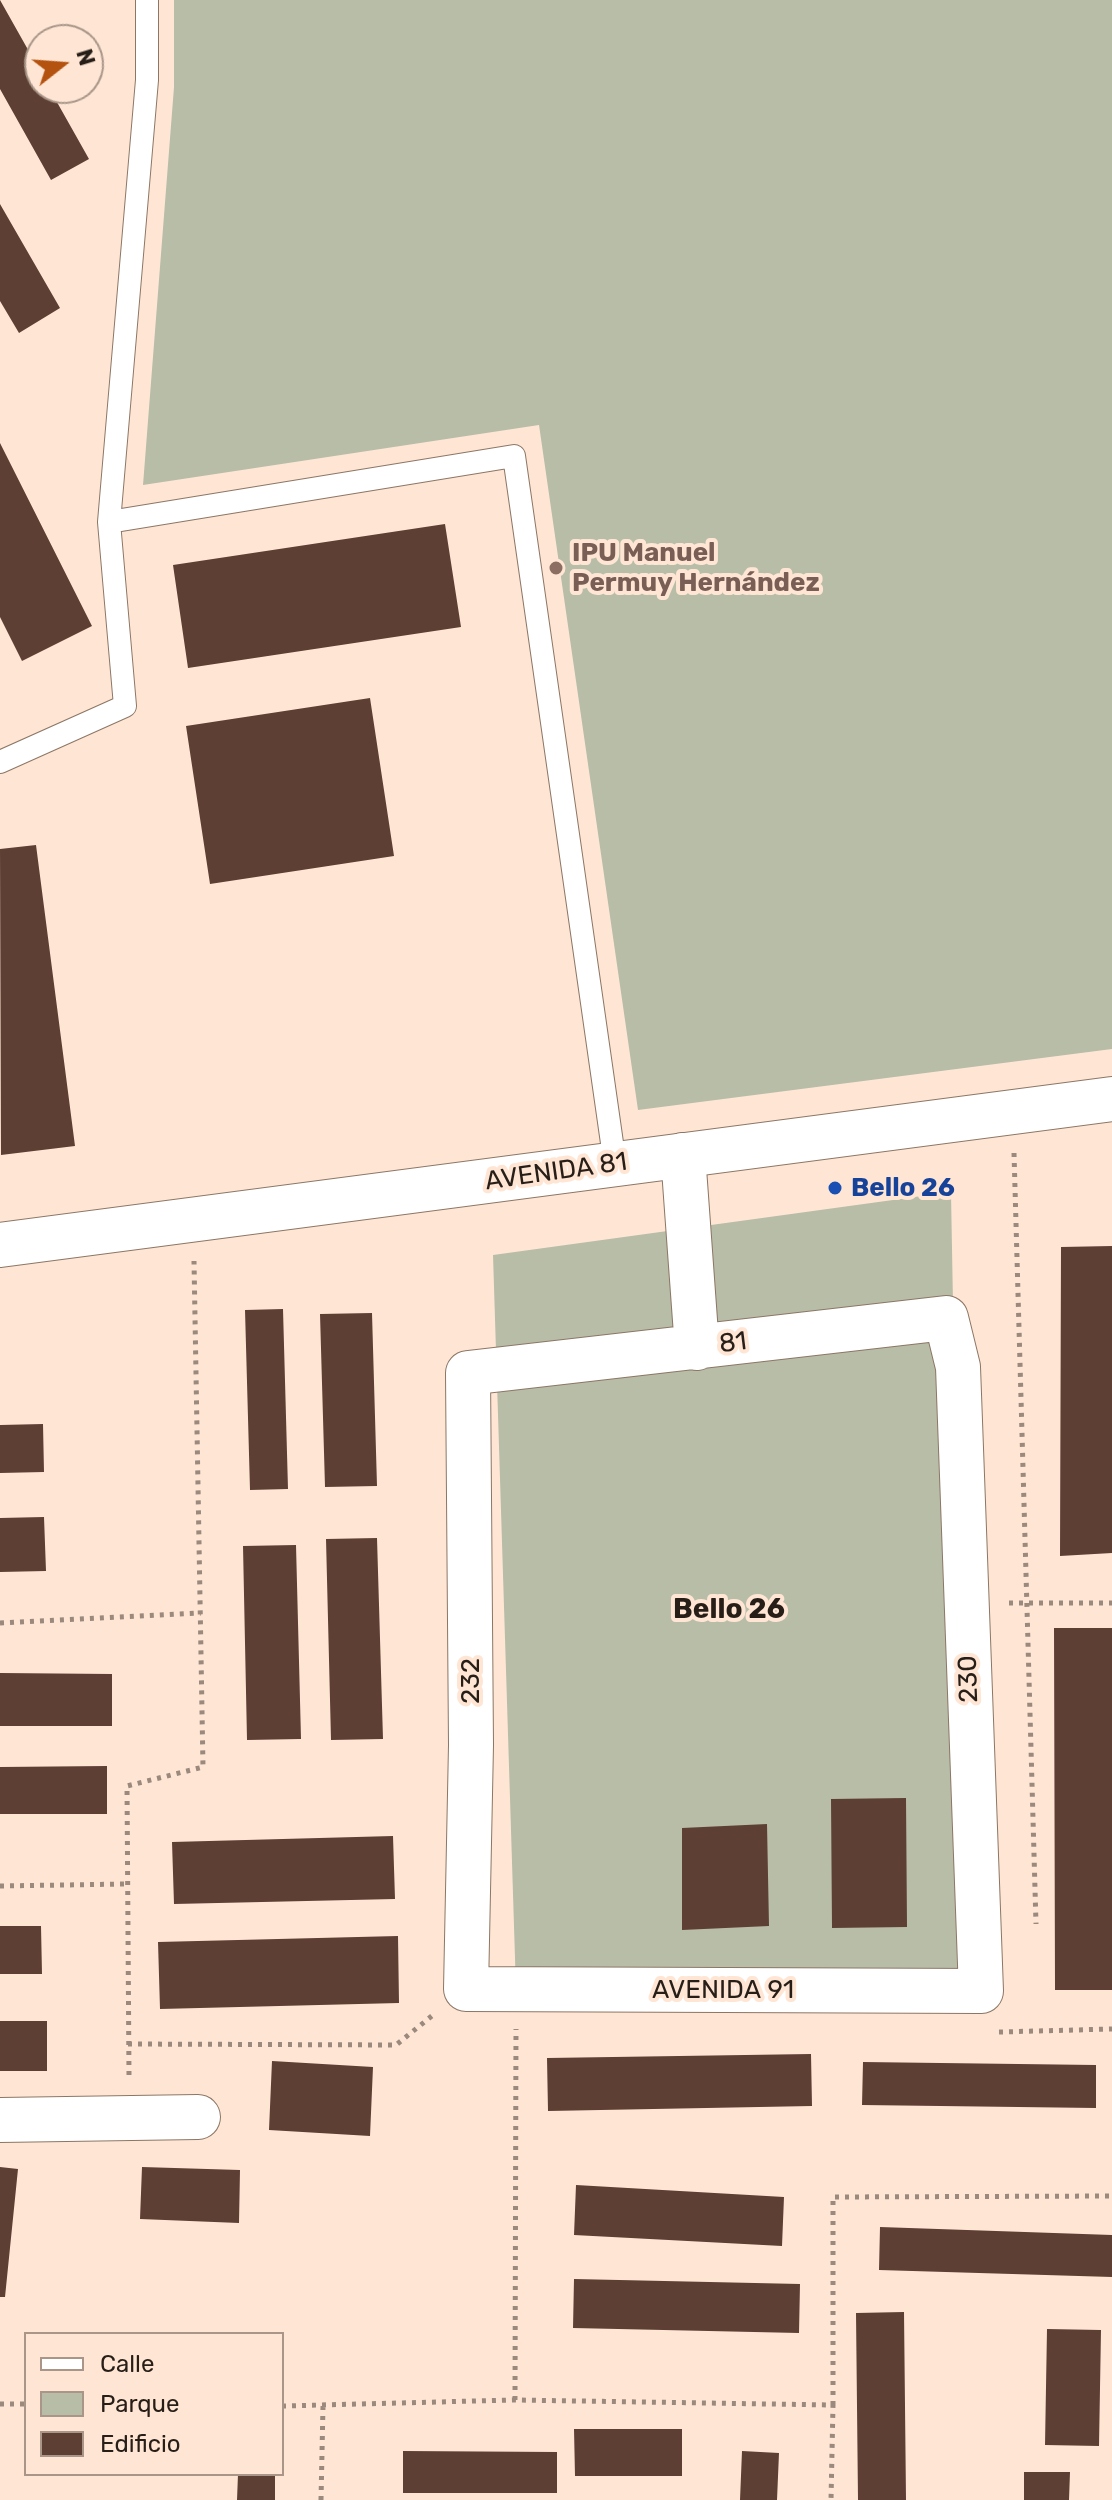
<!DOCTYPE html>
<html>
<head>
<meta charset="utf-8">
<style>
  body { margin:0 }
  #map { position:relative; width:1112px; height:2500px; overflow:hidden; background:#ffe6d4; font-family:Rubik,sans-serif }
  canvas { display:block }
  .legend { position:absolute; left:24px; top:2332px; width:260px; height:144px; box-sizing:border-box; background:#ffe6d4; border:2px solid #a99689; margin:0; padding:10px 14px; list-style:none; font-size:24px; color:#271e18 }
  .legend li { display:flex; align-items:center; gap:16px; height:40px }
  .legend b { width:40px; border:2px solid #a99689 }
  .north { position:absolute; left:24px; top:24px; width:80px; height:80px; box-sizing:border-box; background:#ffe6d4; border:2px solid #a99689; border-radius:50%; rotate:73deg; font-size:22px; font-weight:700; line-height:32px; text-align:center; color:#271e18 }
  .north::after { content:''; display:block; margin:auto; width:28px; height:36px; background:#b45310; clip-path:polygon(50% 0,100% 100%,50% 72%,0 100%) }
</style>
</head>
<body>
<div id="map">
<canvas width="1112" height="2500"></canvas>
<ul class="legend">
<li><b style="height:10px;background:#fff"></b>Calle</li>
<li><b style="height:22px;background:#b8bda8"></b>Parque</li>
<li><b style="height:22px;background:#5e3f34"></b>Edificio</li>
</ul>
<div class="north">N</div>
</div>
<script>
const ctx = document.querySelector('canvas').getContext('2d');
ctx.lineJoin = 'round';
function paint(path, color) {
  ctx.fillStyle = color;
  ctx.fill(path, 'evenodd');
}
function stroke(path, color, width, dash) {
  ctx.strokeStyle = color;
  ctx.lineWidth = width;
  ctx.lineCap = dash ? 'butt' : 'round';
  ctx.setLineDash(dash || []);
  ctx.stroke(path);
}
function drawText(font, color, halo, rows, align = 'center') {
  ctx.font = font + ' Rubik,sans-serif';
  ctx.lineWidth = 8;
  ctx.setLineDash([]);
  ctx.textBaseline = 'middle';
  ctx.strokeStyle = halo;
  ctx.fillStyle = color;
  for (const [text, x, y, turn = 0] of rows) {
    ctx.save();
    ctx.translate(x, y);
    ctx.rotate((+turn || 0) * Math.PI / 180);
    ctx.textAlign = isNaN(turn) ? turn : align;
    if (halo) ctx.strokeText(text, 0, 0);
    ctx.fillText(text, 0, 0);
    ctx.restore();
  }
}
const green = new Path2D(`
  M 174,0 L 1112,0 L 1112,1049 L 638,1110 L 539,425 L 143,485 L 174,87 Z
  M 951,1192 L 965,1976 L 516,1990 L 493,1255 Z`);
const building = new Path2D(`
  M 0,0 L 40,71 L 40,88 L 49,88 L 89,159 L 51,180 L 0,89 Z
  M 0,204 L 60,308 L 19,333 L 0,301 Z
  M 0,443 L 92,626 L 22,661 L 0,617 Z
  M 445,524 L 461,627 L 188,668 L 173,565 Z
  M 370,698 L 394,856 L 210,884 L 186,726 Z
  M 36,845 L 75,1146 L 1,1155 L 0,849 Z
  M 1112,1246 L 1112,1553 L 1060,1556 L 1061,1247 Z
  M 283,1309 L 288,1489 L 250,1490 L 245,1310 Z
  M 372,1313 L 377,1486 L 325,1487 L 320,1314 Z
  M 43,1424 L 44,1472 L 0,1473 L 0,1425 Z
  M 44,1517 L 46,1571 L 0,1572 L 0,1518 Z
  M 377,1538 L 383,1739 L 331,1740 L 326,1539 Z
  M 296,1545 L 301,1739 L 247,1740 L 243,1546 Z
  M 1054,1628 L 1112,1628 L 1112,1990 L 1055,1990 Z
  M 0,1673 L 112,1674 L 112,1726 L 0,1726 Z
  M 107,1766 L 107,1814 L 0,1814 L 0,1767 Z
  M 906,1798 L 907,1927 L 832,1928 L 831,1799 Z
  M 767,1824 L 769,1926 L 682,1930 L 682,1828 Z
  M 393,1836 L 395,1899 L 174,1904 L 172,1842 Z
  M 0,1926 L 41,1926 L 42,1974 L 0,1974 Z
  M 398,1936 L 399,2003 L 160,2009 L 158,1942 Z
  M 0,2021 L 47,2021 L 47,2071 L 0,2071 Z
  M 811,2054 L 812,2106 L 548,2111 L 547,2058 Z
  M 272,2061 L 373,2067 L 370,2136 L 269,2130 Z
  M 863,2062 L 1096,2065 L 1096,2108 L 862,2105 Z
  M 0,2167 L 18,2169 L 5,2297 L 0,2297 Z
  M 142,2167 L 240,2170 L 239,2223 L 140,2219 Z
  M 576,2185 L 784,2197 L 782,2246 L 574,2235 Z
  M 880,2227 L 1112,2235 L 1112,2277 L 879,2270 Z
  M 574,2279 L 800,2284 L 799,2333 L 573,2328 Z
  M 904,2312 L 906,2500 L 858,2500 L 856,2313 Z
  M 1047,2329 L 1101,2330 L 1099,2446 L 1045,2445 Z
  M 574,2429 L 682,2429 L 682,2476 L 575,2476 Z
  M 403,2451 L 557,2452 L 557,2493 L 403,2493 Z
  M 742,2451 L 779,2453 L 777,2500 L 740,2500 Z
  M 1024,2472 L 1070,2472 L 1069,2500 L 1024,2500 Z
  M 238,2474 L 275,2474 L 275,2500 L 237,2500 Z`);
const path = new Path2D(`
  M 1014,1153 L 1036,1924
  M 1009,1603 L 1112,1603
  M 0,1623 L 201,1613
  M 0,1886 L 127,1884
  M 999,2032 L 1112,2029
  M 128,2044 L 396,2045 L 433,2015
  M 129,2075 L 127,1786 L 203,1767 L 194,1261
  M 515,2400 L 516,2029
  M 0,2404 L 26,2404
  M 833,2405 L 833,2197 L 1112,2196
  M 282,2406 L 515,2400 L 833,2405 L 831,2500
  M 321,2500 L 323,2406`);
const lane = new Path2D(`
  M 109,522 L 514,456 L 615,1164
  M 0,762 L 125,706 L 109,522 L 147,80 L 147,0`);
const street = new Path2D(`
  M 683,1155 L 697,1348
  M 946,1318 L 958,1367 L 981,1991 L 466,1989 L 471,1745 L 468,1373 Z
  M 0,2120 L 198,2117`);
const secondary = new Path2D(`
  M 0,1245 L 1112,1099`);
const markers = [
  [556,568,8,"#8d6e63"],
  [835,1188,8,"#1a4fb4"]
];
const educationNames = [
  ["IPU Manuel",572,553],
  ["Permuy Hernández",572,583]
];
const streetNames = [
  ["AVENIDA 81",556,1172,-8],
  ["81",733,1343,-7],
  ["230",969,1679,-92],
  ["232",471,1681,-90],
  ["AVENIDA 91",723,1990]
];
const transitNames = [
  ["Bello 26",851,1188]
];
const neighbourhoodNames = [
  ["Bello 26",729,1610]
];
paint(green, '#b8bda8');
paint(building, '#5e3f34');
stroke(lane, '#8c7665', 24);
stroke(street, '#8c7665', 46);
stroke(secondary, '#8c7665', 46);
stroke(path, '#9a897c', 5, [4, 6]);
stroke(lane, '#fff', 22);
stroke(street, '#fff', 44);
stroke(secondary, '#fff', 44);
for (const [x, y, r, color] of markers) {
  const dot = new Path2D();
  dot.arc(x, y, r, 0, 2 * Math.PI);
  ctx.fillStyle = color;
  ctx.fill(dot);
  stroke(dot, '#ffe6d4', 3);
}
drawText('bold 26px', '#785e54', '#ffe6d4', educationNames, 'left');
drawText('26px', '#271e18', '#ffe6d4', streetNames);
drawText('bold 26px', '#164399', '#ffe6d4', transitNames, 'left');
drawText('bold 28px', '#271e18', '#ffe6d4', neighbourhoodNames);
</script>
</body>
</html>
